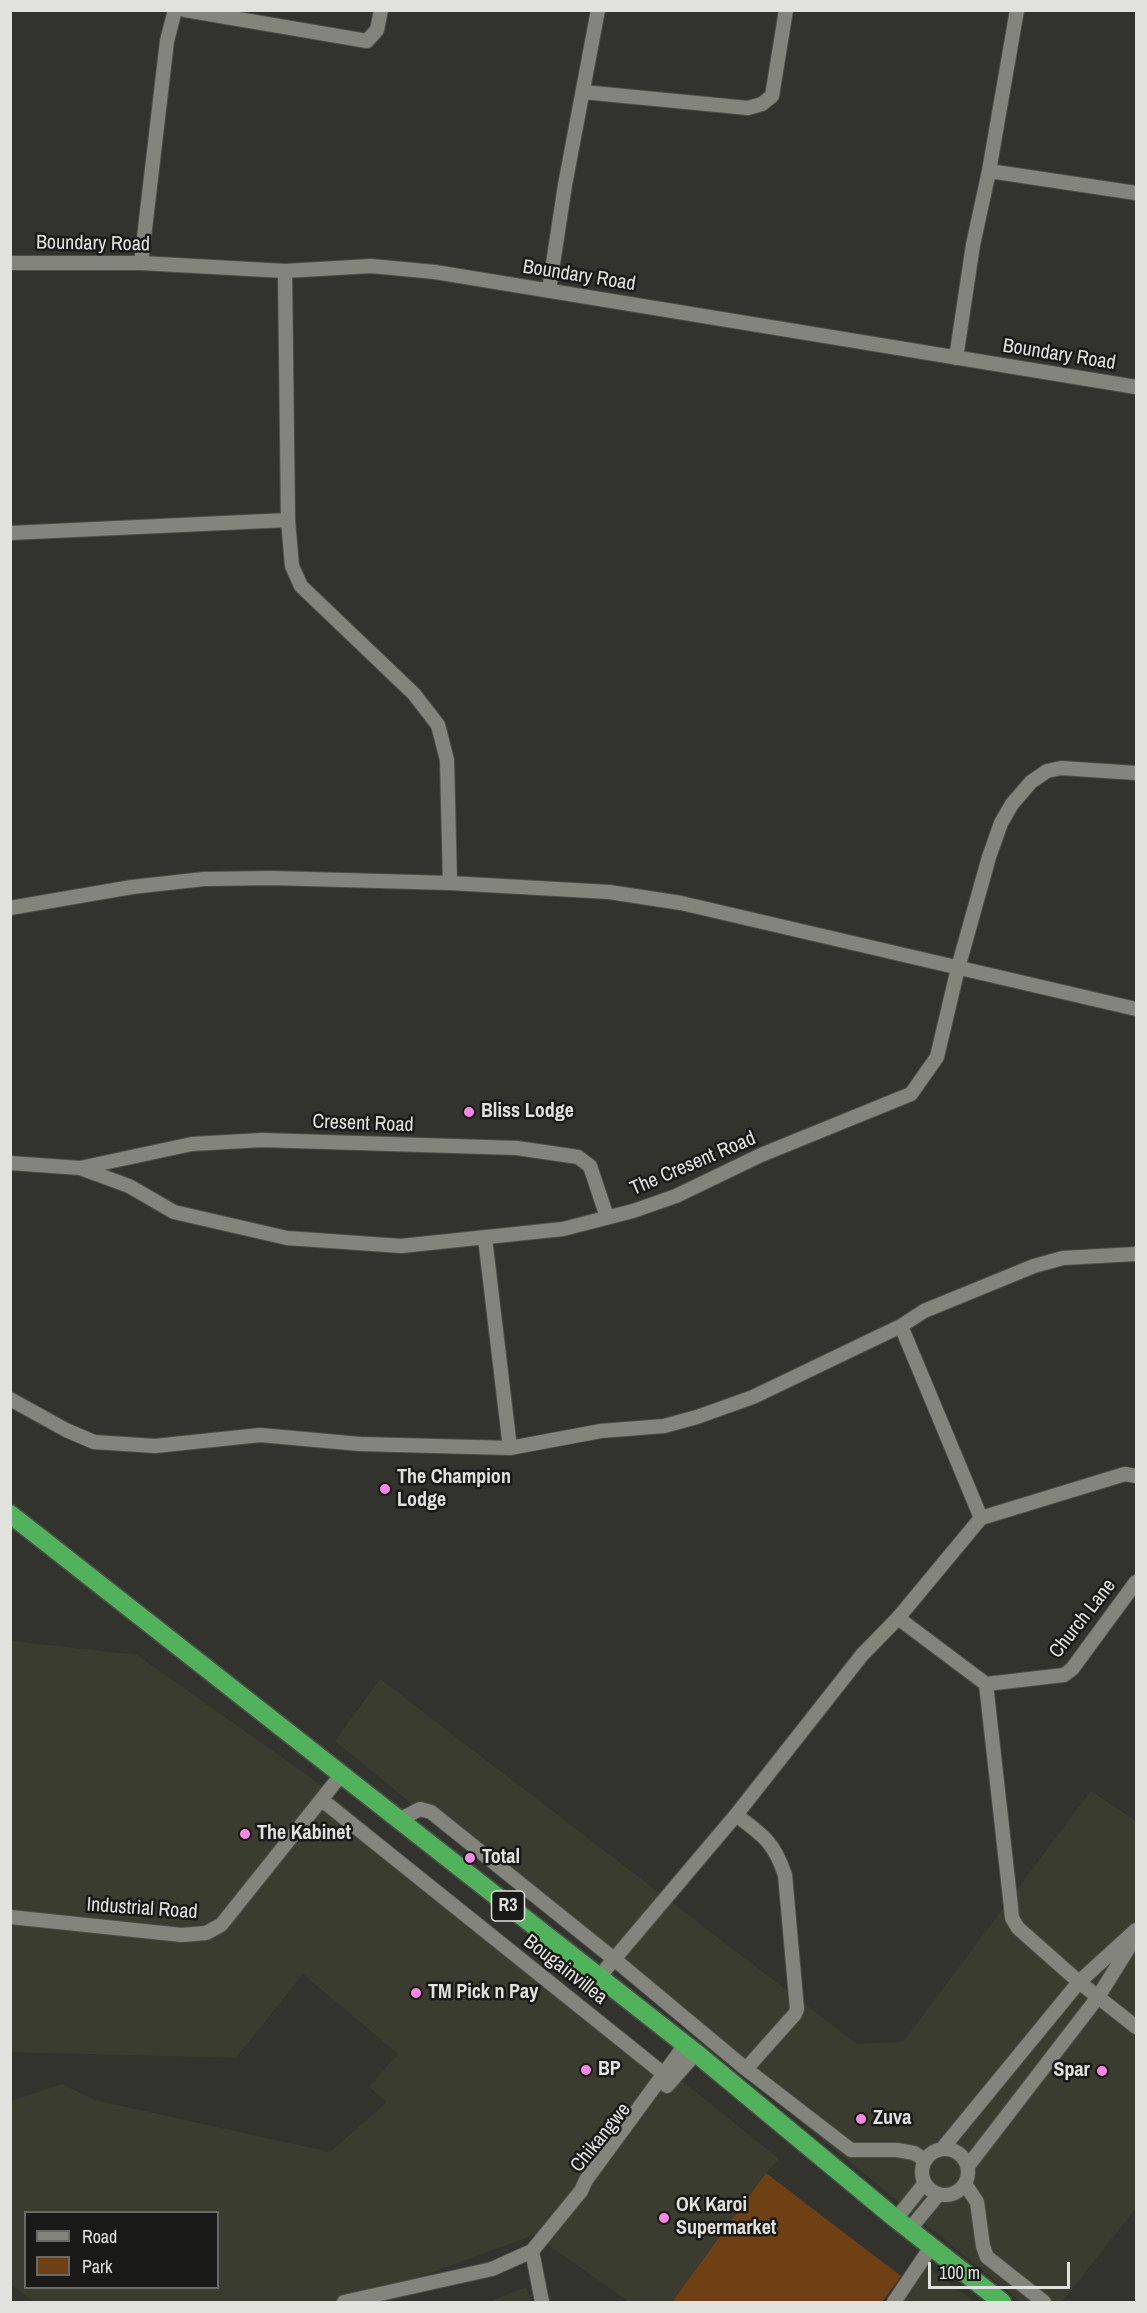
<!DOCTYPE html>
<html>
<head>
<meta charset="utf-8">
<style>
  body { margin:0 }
  #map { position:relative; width:1147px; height:2313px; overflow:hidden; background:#31332c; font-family:"Archivo Narrow",sans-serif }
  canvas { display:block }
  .frame { position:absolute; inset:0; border:12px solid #e1e2de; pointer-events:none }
  .legend { position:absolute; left:24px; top:2211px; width:195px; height:78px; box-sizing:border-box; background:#191a17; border:2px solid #696a67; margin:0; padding:8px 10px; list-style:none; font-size:18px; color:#e1e2de }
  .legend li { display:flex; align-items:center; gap:12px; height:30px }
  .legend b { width:30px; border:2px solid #696a67 }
  .scale { position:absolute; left:928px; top:2262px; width:142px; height:27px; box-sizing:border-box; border:3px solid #e1e2de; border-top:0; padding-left:8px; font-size:18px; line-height:21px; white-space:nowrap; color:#e1e2de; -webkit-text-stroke:4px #191a17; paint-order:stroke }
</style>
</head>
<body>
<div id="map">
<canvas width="1147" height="2313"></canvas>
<div class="frame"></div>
<ul class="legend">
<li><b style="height:8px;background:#83857d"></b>Road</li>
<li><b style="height:16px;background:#6f4013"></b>Park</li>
</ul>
<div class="scale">100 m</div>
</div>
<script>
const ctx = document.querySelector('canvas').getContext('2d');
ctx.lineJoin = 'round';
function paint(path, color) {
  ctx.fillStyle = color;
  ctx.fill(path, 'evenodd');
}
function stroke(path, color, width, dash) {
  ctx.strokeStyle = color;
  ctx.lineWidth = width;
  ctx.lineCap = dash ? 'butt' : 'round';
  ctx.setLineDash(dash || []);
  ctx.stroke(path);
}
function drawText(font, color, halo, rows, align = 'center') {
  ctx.font = font + ' "Archivo Narrow",sans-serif';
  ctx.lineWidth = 5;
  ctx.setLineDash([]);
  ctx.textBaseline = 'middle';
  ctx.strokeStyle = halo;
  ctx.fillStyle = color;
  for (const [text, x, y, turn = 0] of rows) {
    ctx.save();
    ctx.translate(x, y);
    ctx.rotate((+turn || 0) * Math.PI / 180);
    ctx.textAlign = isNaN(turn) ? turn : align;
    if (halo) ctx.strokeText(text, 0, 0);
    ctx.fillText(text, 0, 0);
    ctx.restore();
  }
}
const built = new Path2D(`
  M 11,1641 L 137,1655 L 310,1777 L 394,1848 L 779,2159 L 766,2173 L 672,2302 L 629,2302 L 534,2235 L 351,2302 L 34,2302 L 11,2285 L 11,2101 L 62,2084 L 95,2100 L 330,2152 L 387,2102 L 369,2087 L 398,2054 L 303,1974 L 236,2058 L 11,2052 ZM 26,2212 L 218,2212 L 218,2288 L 26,2288 Z
  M 380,1679 L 857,2044 L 903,2042 L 1091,1791 L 1136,1821 L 1136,2208 L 1062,2302 L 1021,2302 L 335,1741 Z
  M 921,2262 L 975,2302 L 892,2302 Z
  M 526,2287 L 532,2302 L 488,2302 Z`);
const green = new Path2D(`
  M 766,2173 L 901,2276 L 882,2302 L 672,2302 Z`);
const minor = new Path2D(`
  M 185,10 L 367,41 L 377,30 L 381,10
  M 583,92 L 748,108 L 762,104 L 772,96 L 786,10
  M 989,171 L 1136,193
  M 10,263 L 141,263 L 285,271 L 371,266 L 435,272 L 1136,387
  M 141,263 L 167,41 L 175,10
  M 285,271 L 288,520 L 292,566 L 301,586 L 414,694 L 438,725 L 447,760 L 450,883
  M 549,290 L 565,185 L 598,10
  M 956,358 L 973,245 L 989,171 L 1017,10
  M 10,533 L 288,520
  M 10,908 L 132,887 L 204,879 L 272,878 L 450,883 L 609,892 L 681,903 L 1136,1009
  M 10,1163 L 80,1168 L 129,1186 L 174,1212 L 287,1238 L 401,1246 L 563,1229 L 633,1211 L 676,1196 L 761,1155 L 911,1094 L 937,1057 L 958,968 L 989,857 L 1001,823 L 1012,804 L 1031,782 L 1047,771 L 1061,768 L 1136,773
  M 80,1168 L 192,1144 L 262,1140 L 517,1148 L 578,1157 L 590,1166 L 607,1217
  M 485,1238 L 510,1448
  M 901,1326 L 981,1518
  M 10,1399 L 66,1430 L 94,1442 L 155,1446 L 260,1435 L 360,1444 L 510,1448 L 601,1431 L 664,1426 L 697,1417 L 753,1397 L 901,1326 L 924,1311 L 1034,1266 L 1063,1258 L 1136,1254
  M 898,1618 L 986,1684 L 1011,1907 L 1012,1918 L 1018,1928 L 1079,1982 L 1136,2027
  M 986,1684 L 1064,1675 L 1072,1669 L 1136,1582
  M 322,1800 L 670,2079
  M 736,1815 C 763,1835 774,1842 785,1875 L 797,2009 L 795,2014 L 746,2069
  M 399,1820 L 420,1809 L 431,1812 L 614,1959 L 746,2069 L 851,2150 L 897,2150 L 914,2153 L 925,2160
  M 10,1917 L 182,1935 L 206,1933 L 221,1925 L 341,1775
  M 599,1977 L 736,1815 L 862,1655 L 898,1618 L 981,1518 L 1125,1474 L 1136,1476
  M 667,2086 L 696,2053
  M922 2172a23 23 0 1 1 46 0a23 23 0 1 1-46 0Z
  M 942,2149 L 1079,1982 L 1136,1930
  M 968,2166 L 1098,1997 L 1136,1936
  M 965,2184 L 977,2202 L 983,2246 L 987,2257 L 1044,2302
  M 896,2219 L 924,2184
  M 909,2230 L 938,2195
  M 532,2251 L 542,2302
  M 344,2302 L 492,2269 L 532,2251 L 581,2191 L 586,2180 L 685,2045
  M 894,2302 L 931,2247`);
const highway = new Path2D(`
  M 10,1514 L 696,2053 L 896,2219 L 1002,2302`);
const markers = [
  [469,1112,6,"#fa87e7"],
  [385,1489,6,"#fa87e7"],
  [245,1834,6,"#fa87e7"],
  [470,1858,6,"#fa87e7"],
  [416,1993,6,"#fa87e7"],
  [586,2070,6,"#fa87e7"],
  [1102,2071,6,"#fa87e7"],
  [861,2119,6,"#fa87e7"],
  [664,2218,6,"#fa87e7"]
];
const shields = [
  [508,1906,33]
];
const shieldNames = [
  ["R3",508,1906]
];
const streetNames = [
  ["Boundary Road",93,244,1],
  ["Boundary Road",579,276,9],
  ["Boundary Road",1059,355,9],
  ["Cresent Road",363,1124,2],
  ["The Cresent Road",693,1164,-23],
  ["Church Lane",1083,1619,-52],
  ["Industrial Road",142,1909,4],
  ["Bougainvillea",565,1970,38],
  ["Chikangwe",601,2138,-51]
];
const poiNames = [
  ["Bliss Lodge",481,1112],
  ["The Champion",397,1478],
  ["Lodge",397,1501],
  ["The Kabinet",257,1834],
  ["Total",482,1858],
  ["TM Pick n Pay",428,1993],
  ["BP",598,2070],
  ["Spar",1090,2071,"right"],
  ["Zuva",873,2119],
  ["OK Karoi",676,2206],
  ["Supermarket",676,2229]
];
paint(built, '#393c2f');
paint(green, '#6f4013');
stroke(minor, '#4d4f49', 16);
stroke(highway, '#4d4f49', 21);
stroke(minor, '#83857d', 14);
stroke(highway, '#50b35c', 18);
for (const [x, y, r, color] of markers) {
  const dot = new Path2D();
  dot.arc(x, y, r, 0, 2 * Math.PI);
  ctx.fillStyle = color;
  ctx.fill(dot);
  stroke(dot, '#191a17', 2);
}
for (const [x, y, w] of shields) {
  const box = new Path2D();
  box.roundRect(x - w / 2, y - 15, w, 30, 4.5);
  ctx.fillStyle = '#191a17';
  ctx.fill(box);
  stroke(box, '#e1e2de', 1.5);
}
drawText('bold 18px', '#e1e2de', null, shieldNames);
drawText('20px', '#e1e2de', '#191a17', streetNames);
drawText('bold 20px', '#e1e2de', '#191a17', poiNames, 'left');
</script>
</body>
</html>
